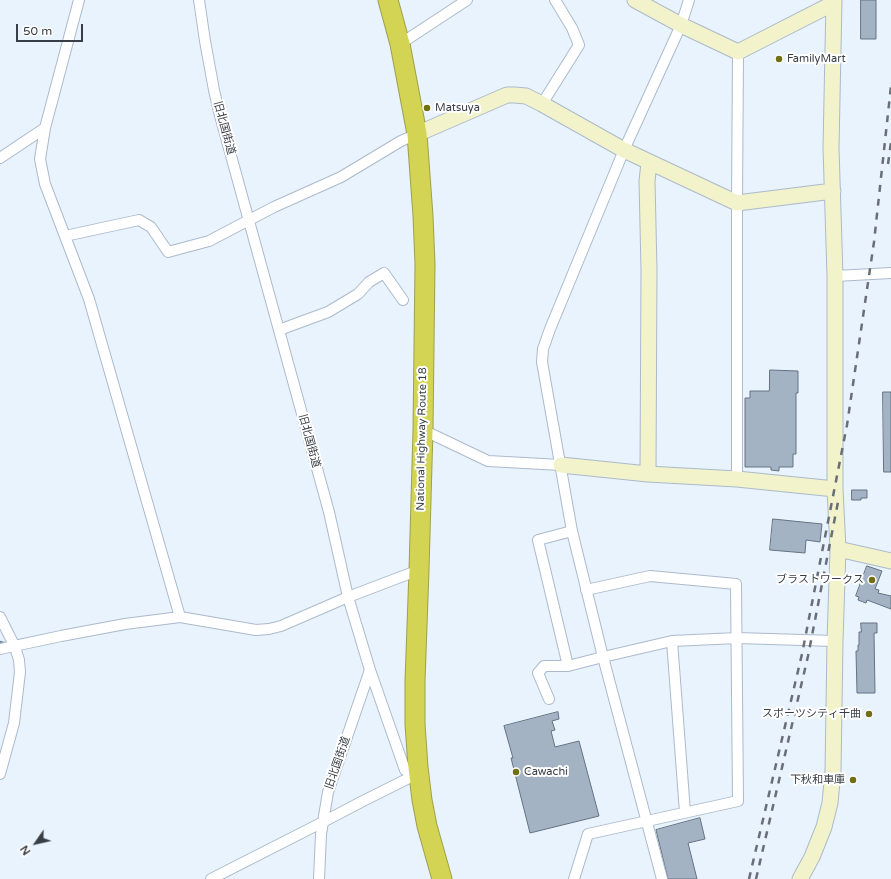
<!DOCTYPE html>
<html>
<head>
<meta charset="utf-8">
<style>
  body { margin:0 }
  #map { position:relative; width:891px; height:879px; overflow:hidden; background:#e9f3fe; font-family:"Varela Round",sans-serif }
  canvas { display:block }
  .north { position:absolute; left:16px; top:823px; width:40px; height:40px; -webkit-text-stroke:3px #fff; paint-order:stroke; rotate:236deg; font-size:11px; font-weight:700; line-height:16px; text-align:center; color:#383e45 }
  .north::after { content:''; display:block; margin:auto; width:14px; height:18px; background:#383e45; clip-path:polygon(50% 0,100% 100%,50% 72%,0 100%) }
  .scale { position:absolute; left:16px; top:24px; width:67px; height:18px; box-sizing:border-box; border:2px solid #383e45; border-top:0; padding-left:5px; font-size:12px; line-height:14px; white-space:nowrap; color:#383e45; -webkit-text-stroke:3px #fff; paint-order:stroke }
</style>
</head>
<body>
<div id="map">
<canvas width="891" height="879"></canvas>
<div class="north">N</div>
<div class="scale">50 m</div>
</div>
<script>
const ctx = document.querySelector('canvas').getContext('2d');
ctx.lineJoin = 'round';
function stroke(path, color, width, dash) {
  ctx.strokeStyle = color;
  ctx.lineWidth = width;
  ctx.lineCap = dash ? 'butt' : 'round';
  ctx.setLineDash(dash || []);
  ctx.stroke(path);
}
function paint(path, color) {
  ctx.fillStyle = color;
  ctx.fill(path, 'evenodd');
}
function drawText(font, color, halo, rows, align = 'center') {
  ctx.font = font + ' "Varela Round","Noto Sans JP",sans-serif';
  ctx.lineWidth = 4;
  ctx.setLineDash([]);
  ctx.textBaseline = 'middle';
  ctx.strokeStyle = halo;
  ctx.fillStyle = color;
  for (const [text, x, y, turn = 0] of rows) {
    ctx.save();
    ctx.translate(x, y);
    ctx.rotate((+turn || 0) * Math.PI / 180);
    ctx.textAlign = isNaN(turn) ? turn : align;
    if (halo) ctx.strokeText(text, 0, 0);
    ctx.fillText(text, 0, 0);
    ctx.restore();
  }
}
const stream = new Path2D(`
  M 0,642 L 7,644`);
const building = new Path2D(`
  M 861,0 L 876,0 L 876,39 L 861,39 Z
  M 770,370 L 798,371 L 798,393 L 796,393 L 796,454 L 793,454 L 793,467 L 779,467 L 779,471 L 771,470 L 771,467 L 745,467 L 745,398 L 750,398 L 750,391 L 769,391 Z
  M 883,392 L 891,392 L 891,472 L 884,472 Z
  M 852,490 L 867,490 L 867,498 L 861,498 L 861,500 L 852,500 Z
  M 773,519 L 822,524 L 820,542 L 806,540 L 805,553 L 770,550 Z
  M 867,566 L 882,571 L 875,589 L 879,590 L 878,593 L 891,596 L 891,609 L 867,600 L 866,603 L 858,600 L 859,597 L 856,596 Z
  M 861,623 L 877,623 L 877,633 L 874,633 L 875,693 L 857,693 L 856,651 L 858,651 L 858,645 L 859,645 L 859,632 L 861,632 Z
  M 558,712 L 559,719 L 552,721 L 555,730 L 551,731 L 555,747 L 579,741 L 599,816 L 530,833 L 511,758 L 513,758 L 504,726 Z
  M 700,818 L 705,839 L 688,843 L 697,879 L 668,879 L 656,830 Z`);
const street = new Path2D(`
  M 79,0 L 45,128 L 40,159 L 45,184 L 89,299 L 180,617
  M 199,0 L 205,41 L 214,90 L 219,112 L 329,512 L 348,597 L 370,670 L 405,770 L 419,773
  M 400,44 L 467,0
  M 542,104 L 579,45 L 572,28 L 555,0
  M 0,158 L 45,128
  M 65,236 L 139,220 L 151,227 L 168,252 L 209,241 L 274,207 L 341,177 L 401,141 L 417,134
  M 835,276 L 891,273
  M 279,330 L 328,312 L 358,294 L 369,282 L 384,273 L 403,300
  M 423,430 L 488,461 L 561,465
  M 737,479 L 737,203 L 738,52
  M 572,531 L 538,540 L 568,666 L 603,657 L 672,641 L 737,638 L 835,641
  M 0,617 L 15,647 L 19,660 L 20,672 L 14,723 L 0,774
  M 672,641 L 685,812
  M 0,649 L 61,636 L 125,624 L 180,617 L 256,630 L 269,629 L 281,626 L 348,597 L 419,570
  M 549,699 L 538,673 L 544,666 L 568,666
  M 211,879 L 323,822 L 363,801 L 419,773
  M 319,879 L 321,834 L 328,792 L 370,670
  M 574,879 L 588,834 L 738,801 L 736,584 L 650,576 L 586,590
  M 662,879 L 603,657 L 572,531 L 542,362 L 543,349 L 550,329 L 624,150 L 681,25 L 689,0`);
const secondary = new Path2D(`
  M 635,0 L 681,25 L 738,52 L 834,3
  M 417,134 L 500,98 L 507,95 L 515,95 L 526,96 L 542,104 L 624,150 L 737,203 L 833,191
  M 561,465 L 648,474 L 737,479 L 835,489
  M 648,474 L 649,270 L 647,181 L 649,163
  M 838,549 L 891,561
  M 800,879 L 812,857 L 824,827 L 830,803 L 833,771 L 835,641 L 838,549 L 835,489 L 835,276 L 831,148 L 834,0`);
const highway = new Path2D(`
  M 388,0 L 400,44 L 417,134 L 423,216 L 425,264 L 423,430 L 419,570 L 415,681 L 415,724 L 418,767 L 422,800 L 427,826 L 442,879`);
const rail = new Path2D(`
  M 888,164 L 891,142
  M 749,879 L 802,654 L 847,425 L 874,242 L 891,86
  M 756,879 L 808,656 L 838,502`);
const markers = [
  [779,59,4,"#707012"],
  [427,108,4,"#707012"],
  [872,580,4,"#707012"],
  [869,714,4,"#707012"],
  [516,772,4,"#707012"],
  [853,780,4,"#707012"]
];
const poiNames = [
  ["FamilyMart",787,59],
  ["Matsuya",435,108],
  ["ブラストワークス",864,580,"right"],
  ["スポーツシティ千曲",861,714,"right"],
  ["Cawachi",524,772],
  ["下秋和車庫",845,780,"right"]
];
const streetNames = [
  ["旧北国街道",224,128,75],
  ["National Highway Route 18",422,439,-89],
  ["旧北国街道",309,441,75],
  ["旧北国街道",338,763,-71]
];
stroke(stream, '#6c85a1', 2.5);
paint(building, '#a4b3c4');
stroke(building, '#647281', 1);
stroke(street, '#abbacb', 12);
stroke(secondary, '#abbacb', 17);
stroke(highway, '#9da04e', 21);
stroke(street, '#fff', 10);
stroke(secondary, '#f2f2cb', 15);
stroke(highway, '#d3d453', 19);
stroke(rail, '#686f77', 2.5, [7, 7]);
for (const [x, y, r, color] of markers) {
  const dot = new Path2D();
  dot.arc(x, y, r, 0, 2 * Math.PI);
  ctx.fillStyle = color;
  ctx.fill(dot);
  stroke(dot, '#fff', 1.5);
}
drawText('11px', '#383e45', '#fff', poiNames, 'left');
drawText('11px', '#383e45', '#fff', streetNames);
</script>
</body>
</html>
